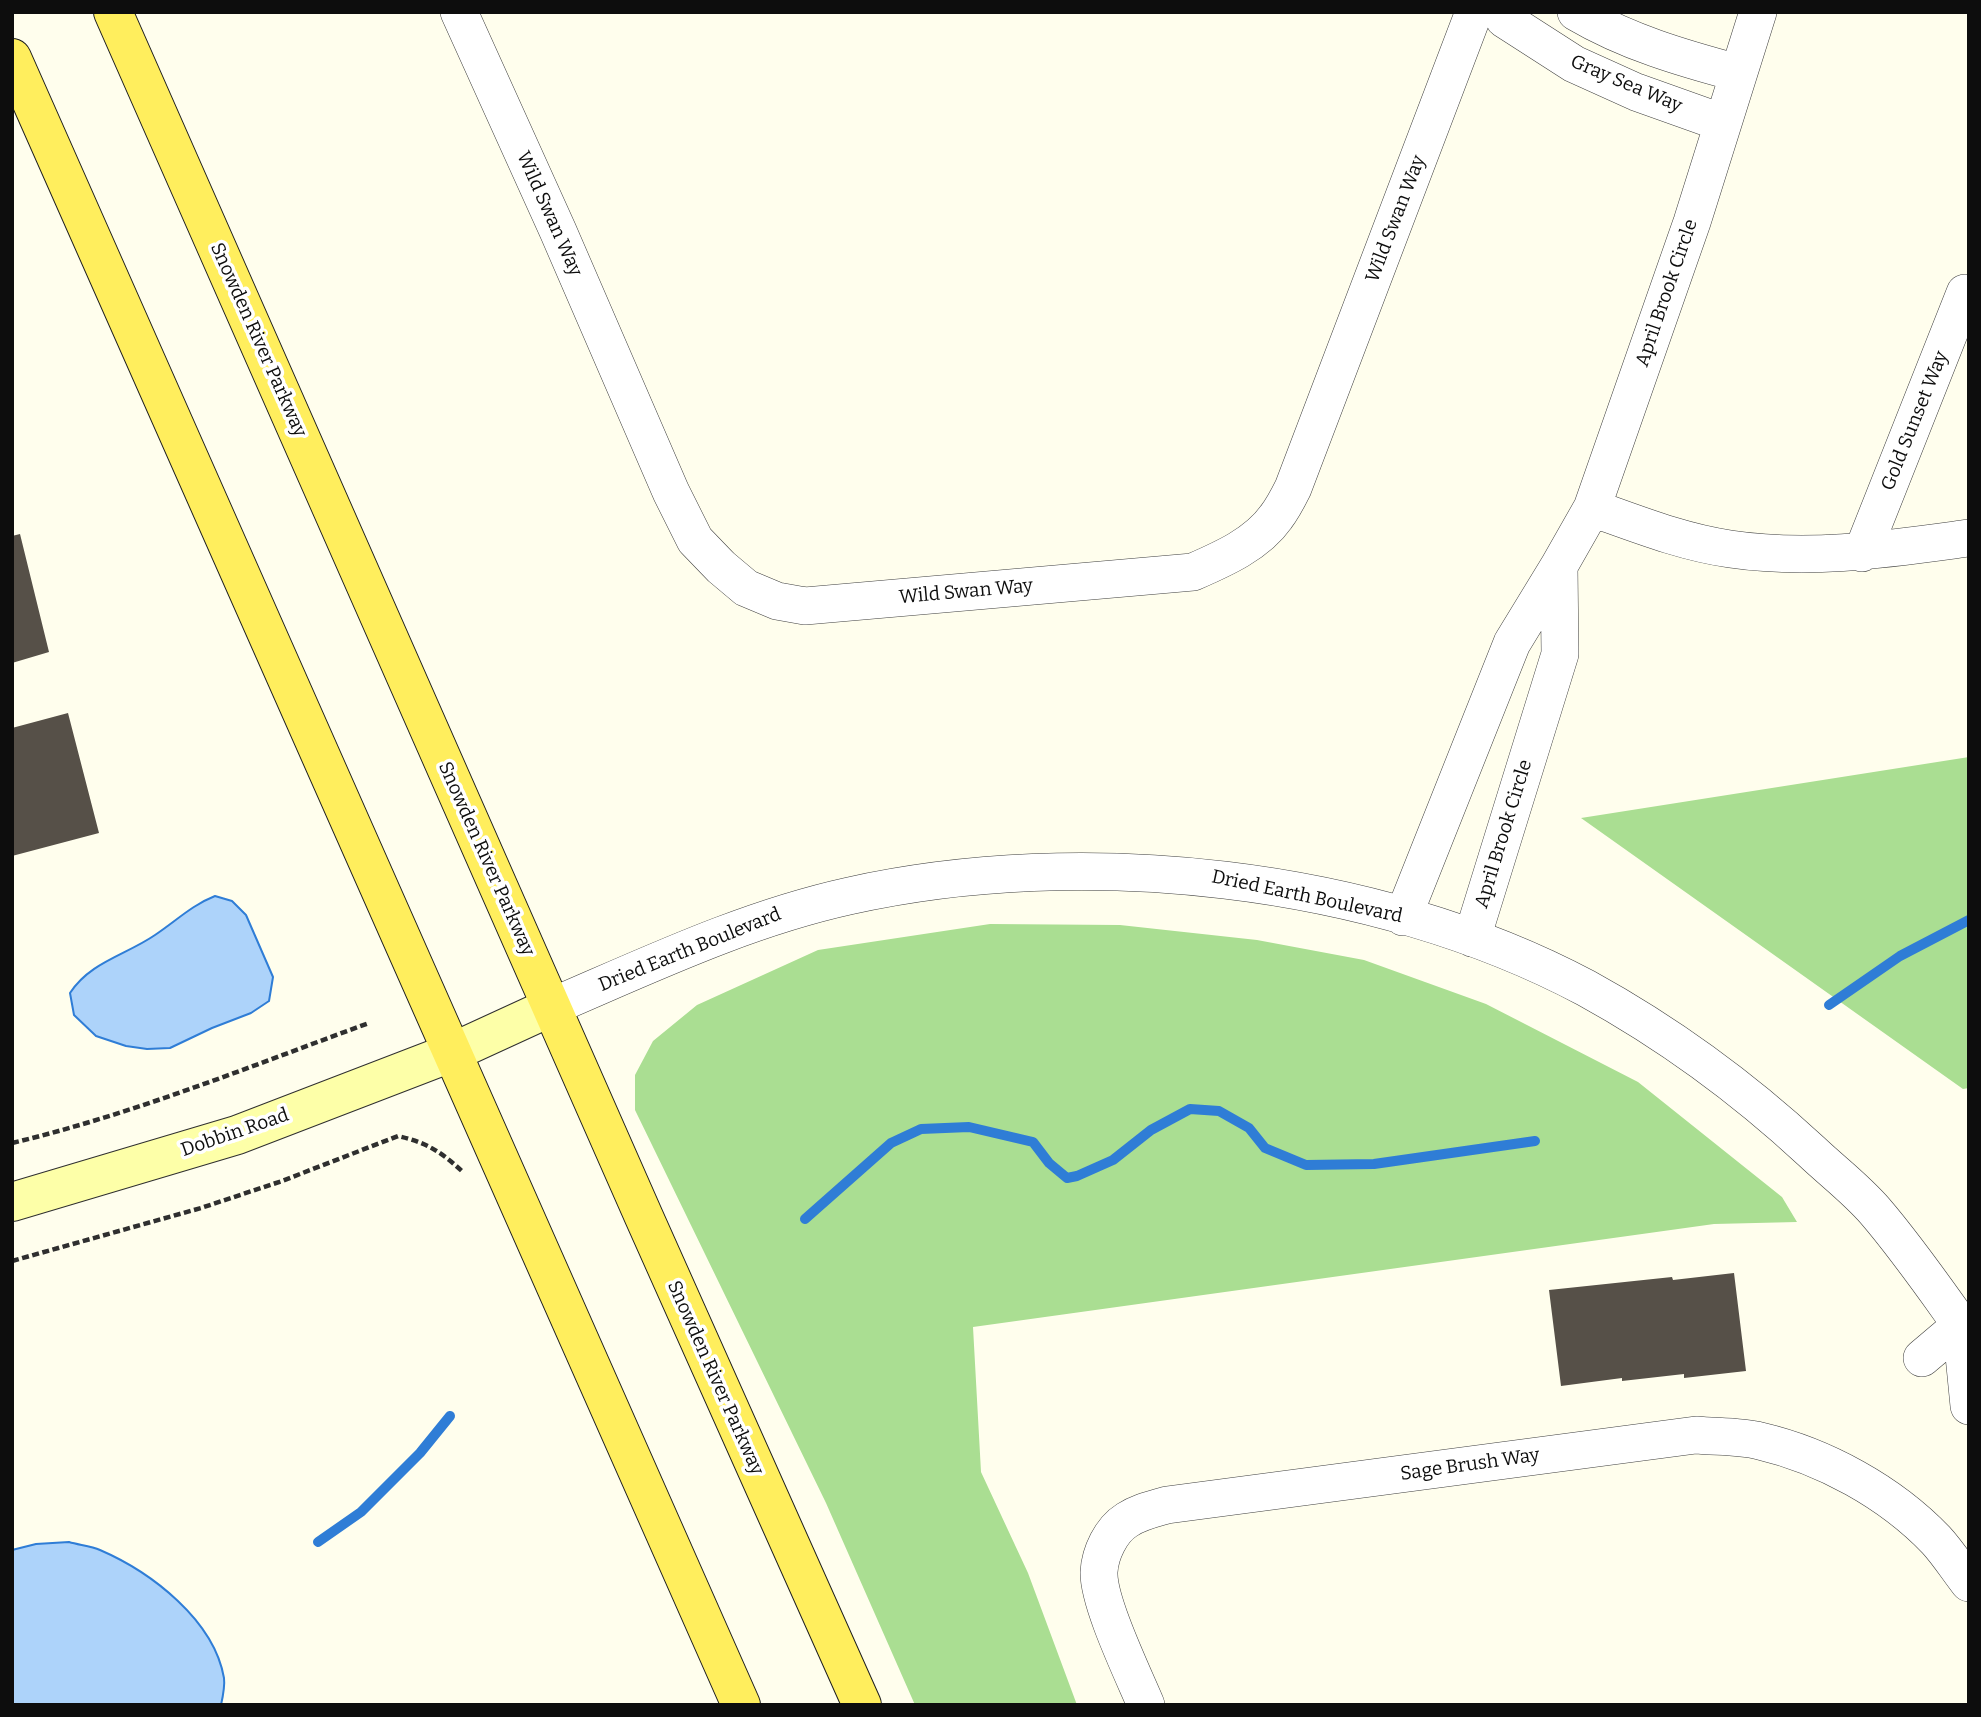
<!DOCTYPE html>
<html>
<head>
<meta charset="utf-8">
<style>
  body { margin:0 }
  #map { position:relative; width:1981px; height:1717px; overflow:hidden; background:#fffeed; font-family:Bitter,serif }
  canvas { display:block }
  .frame { position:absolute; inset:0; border:14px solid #0d0d0d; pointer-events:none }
</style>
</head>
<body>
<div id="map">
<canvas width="1981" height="1717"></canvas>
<div class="frame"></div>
</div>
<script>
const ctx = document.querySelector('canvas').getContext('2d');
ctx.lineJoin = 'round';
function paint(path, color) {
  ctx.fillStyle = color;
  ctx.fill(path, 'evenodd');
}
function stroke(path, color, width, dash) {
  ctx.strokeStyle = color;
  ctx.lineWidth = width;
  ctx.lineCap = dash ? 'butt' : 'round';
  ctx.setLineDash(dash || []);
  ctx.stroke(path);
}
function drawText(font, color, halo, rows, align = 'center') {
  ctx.font = font + ' Bitter,serif';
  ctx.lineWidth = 7;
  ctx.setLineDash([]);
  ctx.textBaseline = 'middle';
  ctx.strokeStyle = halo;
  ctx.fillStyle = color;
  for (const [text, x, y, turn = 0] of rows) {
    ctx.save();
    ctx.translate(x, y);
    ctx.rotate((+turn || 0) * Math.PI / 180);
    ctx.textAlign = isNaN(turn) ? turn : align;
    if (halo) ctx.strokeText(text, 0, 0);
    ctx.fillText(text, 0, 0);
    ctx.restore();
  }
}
const forest = new Path2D(`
  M 1969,757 L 1969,1088 L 1963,1089 L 1581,818 Z
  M 990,924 L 1120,925 L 1257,940 L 1364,960 L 1486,1004 L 1638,1082 L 1782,1197 L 1797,1222 L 1714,1224 L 973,1327 L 981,1472 L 1028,1573 L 1077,1705 L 915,1705 L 826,1503 L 635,1110 L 635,1075 L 653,1041 L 697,1005 L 818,950 Z`);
const water = new Path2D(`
  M 215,896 L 232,901 L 246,915 L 273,977 L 269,1001 L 251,1013 L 212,1028 L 170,1048 L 147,1049 L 126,1046 L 96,1036 L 74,1015 L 70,993 C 90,962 126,955 155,935 C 176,921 192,905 215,896 Z
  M 69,1542 C 79,1545 91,1546 100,1550 C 151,1572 214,1620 224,1678 C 225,1686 223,1696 221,1705 L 12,1705 L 12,1550 L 36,1544 Z`);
const stream = new Path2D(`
  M 1829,1005 L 1900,956 L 1969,920
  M 805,1219 L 891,1143 L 921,1129 L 969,1127 L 1033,1142 L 1049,1163 L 1067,1178 L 1077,1176 L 1113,1160 L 1151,1130 L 1190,1109 L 1219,1111 L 1249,1128 L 1265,1148 L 1306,1165 L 1374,1164 L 1535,1141
  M 318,1542 L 361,1512 L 420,1453 L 450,1416`);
const building = new Path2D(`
  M 20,534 L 49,652 L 12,663 L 12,536 Z
  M 68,713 L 99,833 L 12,856 L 12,728 Z
  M 1734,1273 L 1746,1371 L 1684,1378 L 1684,1374 L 1622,1381 L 1622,1378 L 1561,1386 L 1549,1290 L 1672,1277 L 1673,1280 Z`);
const path = new Path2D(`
  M 12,1143 C 134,1114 251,1066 369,1023
  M 12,1261 L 201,1208 L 282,1181 L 398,1136 C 428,1143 441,1152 463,1172`);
const street = new Path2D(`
  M 459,12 L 558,231 L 671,492 L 695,540 L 721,567 L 746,588 L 777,601 L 805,606 L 1193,572 C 1223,559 1257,544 1276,517 C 1283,508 1288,498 1293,488 L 1474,12
  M 1501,12 L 1504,19 L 1574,64 L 1636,92 L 1723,123
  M 1576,12 C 1627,42 1682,58 1738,73
  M 1592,508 C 1637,524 1682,542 1730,549 C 1811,561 1888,549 1969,538
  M 1862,553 L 1965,293 L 1969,294
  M 1559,566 L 1592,508 L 1692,222 L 1758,12
  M 1403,917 L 1512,643 L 1559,566 L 1560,654 L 1472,938
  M 551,1007 C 649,965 745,919 849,896 C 1082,844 1374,875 1586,988 C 1668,1033 1743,1088 1811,1151 C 1832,1171 1856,1189 1875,1211 C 1906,1247 1933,1286 1961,1325 L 1922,1358
  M 1969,1333 L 1961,1325 L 1969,1406
  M 1146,1705 C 1133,1674 1098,1602 1099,1572 C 1100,1553 1111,1530 1127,1520 C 1139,1512 1153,1509 1167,1505 L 1696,1435 C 1717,1437 1740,1436 1760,1441 C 1824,1456 1890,1492 1936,1540 C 1948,1553 1958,1569 1969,1583`);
const secondary = new Path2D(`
  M 12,1202 L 237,1135 L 453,1052 L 551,1007`);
const primary = new Path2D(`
  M 113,12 L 644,1217 L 862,1705
  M 12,58 L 741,1705`);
const streetNames = [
  ["Gray Sea Way",1626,84,23],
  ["Wild Swan Way",549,214,66],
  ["Wild Swan Way",1396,219,-69],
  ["April Brook Circle",1667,293,-71],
  ["Snowden River Parkway",258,340,66],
  ["Gold Sunset Way",1915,421,-68],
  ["Wild Swan Way",966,592,-5],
  ["April Brook Circle",1504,834,-73],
  ["Snowden River Parkway",486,859,66],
  ["Dried Earth Boulevard",1307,897,12],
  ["Dried Earth Boulevard",690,950,-22],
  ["Dobbin Road",235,1133,-19],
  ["Snowden River Parkway",715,1378,66],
  ["Sage Brush Way",1470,1465,-8]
];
paint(forest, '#aade92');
paint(water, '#add3fa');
stroke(water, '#2f7dd6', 2);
stroke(stream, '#2f7dd6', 10);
paint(building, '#565048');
stroke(street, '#404040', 38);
stroke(secondary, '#2f2f2f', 40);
stroke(primary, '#1e1e1e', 40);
stroke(path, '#2f2f2f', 4.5, [7, 3.5]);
stroke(street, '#fff', 37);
stroke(secondary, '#fdffa8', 38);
stroke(primary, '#ffee5d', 38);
drawText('19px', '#0d0d0d', '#fff', streetNames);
</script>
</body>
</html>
